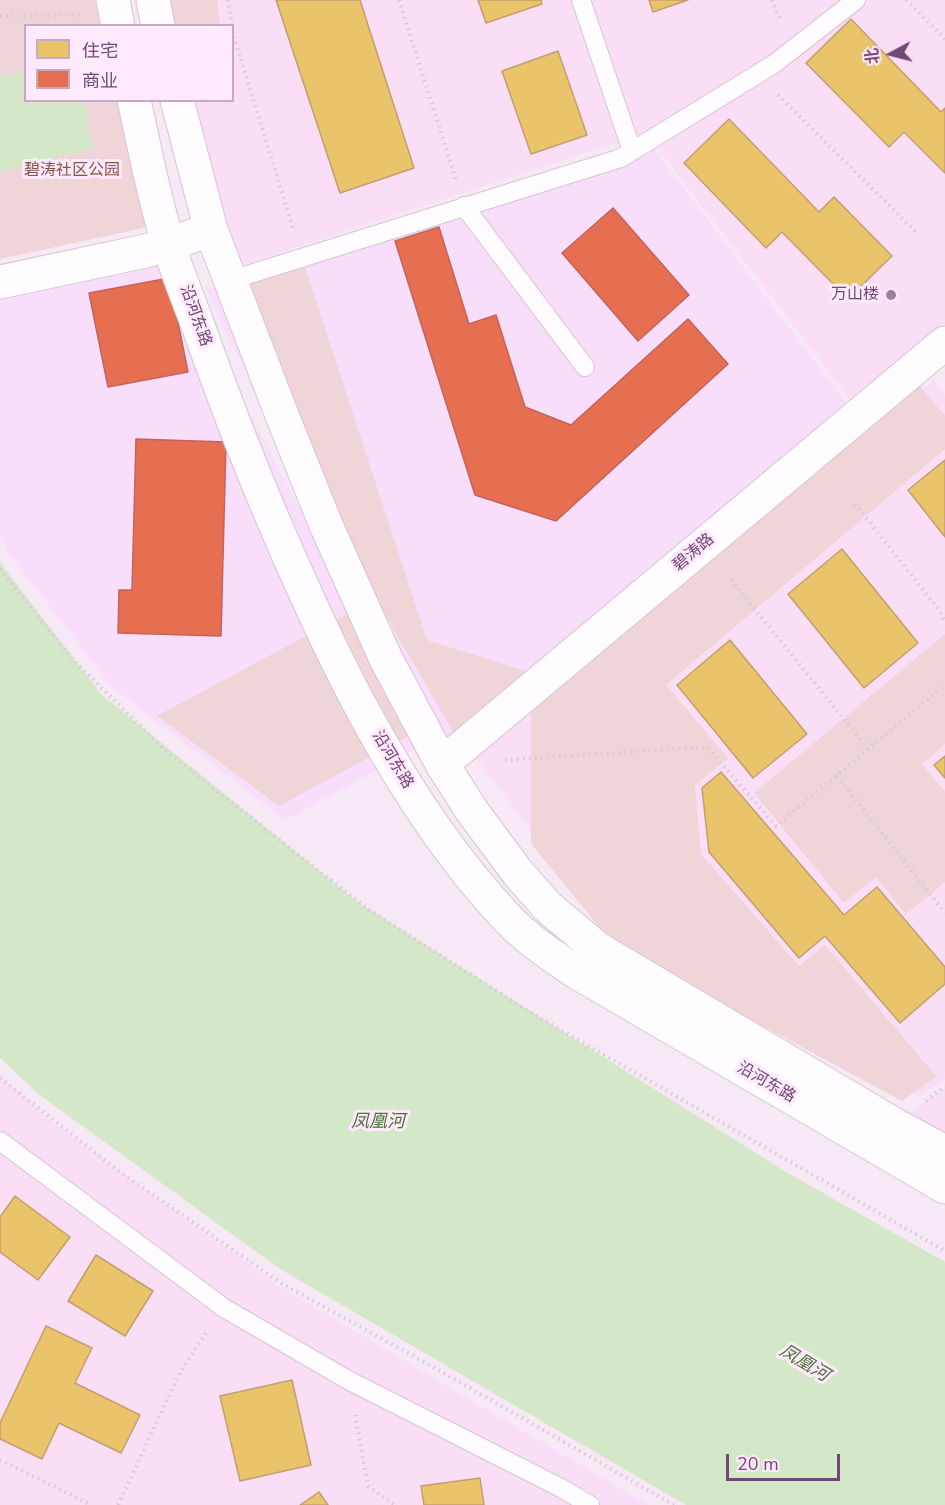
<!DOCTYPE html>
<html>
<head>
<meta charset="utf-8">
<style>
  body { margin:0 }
  #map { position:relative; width:945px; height:1505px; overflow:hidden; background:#f7e8f5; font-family:"Nunito Sans","Noto Sans SC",sans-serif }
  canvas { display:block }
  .legend { position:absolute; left:24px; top:24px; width:210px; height:78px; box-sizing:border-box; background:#ffe9fc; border:2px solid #c7a8c6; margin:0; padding:8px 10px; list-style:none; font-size:18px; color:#724776 }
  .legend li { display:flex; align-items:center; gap:12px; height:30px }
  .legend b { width:30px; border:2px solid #c7a8c6 }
  .north { position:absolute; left:861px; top:24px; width:60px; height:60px; -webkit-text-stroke:4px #ffe9fc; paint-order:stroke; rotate:263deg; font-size:16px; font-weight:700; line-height:24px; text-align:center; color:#724776 }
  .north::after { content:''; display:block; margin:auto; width:21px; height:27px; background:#724776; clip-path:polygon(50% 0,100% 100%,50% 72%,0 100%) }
  .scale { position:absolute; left:726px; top:1454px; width:114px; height:27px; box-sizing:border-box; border:3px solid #724776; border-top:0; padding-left:8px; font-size:18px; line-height:21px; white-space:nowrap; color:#724776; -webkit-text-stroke:4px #ffe9fc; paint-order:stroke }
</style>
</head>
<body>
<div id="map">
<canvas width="945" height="1505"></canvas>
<ul class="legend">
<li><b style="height:16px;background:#e9c46a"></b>住宅</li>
<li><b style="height:16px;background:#e76f51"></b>商业</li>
</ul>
<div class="north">北</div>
<div class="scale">20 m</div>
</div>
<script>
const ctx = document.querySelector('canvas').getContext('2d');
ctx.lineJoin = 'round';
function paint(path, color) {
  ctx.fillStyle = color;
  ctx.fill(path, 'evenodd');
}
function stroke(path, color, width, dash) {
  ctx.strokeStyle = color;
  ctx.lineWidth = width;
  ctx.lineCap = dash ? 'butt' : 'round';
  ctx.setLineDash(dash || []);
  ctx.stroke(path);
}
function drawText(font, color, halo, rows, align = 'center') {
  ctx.font = font + ' "Nunito Sans","Noto Sans SC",sans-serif';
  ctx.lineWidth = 6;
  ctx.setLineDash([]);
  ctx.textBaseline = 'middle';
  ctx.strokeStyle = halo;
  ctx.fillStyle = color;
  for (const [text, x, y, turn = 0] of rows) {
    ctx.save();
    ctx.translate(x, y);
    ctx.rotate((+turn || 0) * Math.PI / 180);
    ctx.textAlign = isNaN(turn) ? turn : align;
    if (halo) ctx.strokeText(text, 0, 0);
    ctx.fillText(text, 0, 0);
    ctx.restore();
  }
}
const residential = new Path2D(`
  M 153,0 L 945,0 L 945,324 L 852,402 L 646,133 L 215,274 L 171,101 L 232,100 L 232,26 L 157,25 Z
  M 934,380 L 945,394 L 945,1079 L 921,1096 L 614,938 L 472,753 Z
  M 0,1075 L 52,1122 L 282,1288 L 648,1505 L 0,1505 Z
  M 945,1087 L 945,1152 L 895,1125 Z`);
const commercial = new Path2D(`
  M 650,144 L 854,413 L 453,748 L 310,504 L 206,290 L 622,161 Z
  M 167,259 L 425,744 L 285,820 L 112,687 L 8,552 L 0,533 L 0,294 Z`);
const green = new Path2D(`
  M 0,0 L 126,0 L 131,25 L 26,26 L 26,100 L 143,101 L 162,224 L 0,259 Z
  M 143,0 L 217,0 L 220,25 L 147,25 Z
  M 305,267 L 427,640 L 532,673 L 456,737 L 320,502 L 216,293 Z
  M 914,379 L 945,416 L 945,449 L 666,685 L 728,758 L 695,785 L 701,854 L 799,966 L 825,945 L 936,1076 L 902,1101 L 616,947 L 531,844 L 531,696 Z
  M 356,609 L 420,730 L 279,806 L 157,716 Z
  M 945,634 L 945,744 L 922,764 L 945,792 L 945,882 L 906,914 L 876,877 L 844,903 L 754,793 Z`);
const water = new Path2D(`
  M 25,72 L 26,100 L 84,101 L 93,149 L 0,171 L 0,76 Z
  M 0,560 L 4,568 L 101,694 L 359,903 L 786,1172 L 945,1262 L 945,1505 L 686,1505 L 280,1269 L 37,1093 L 0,1058 Z`);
const homes = new Path2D(`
  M 276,0 L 360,0 L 414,168 L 340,193 Z
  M 478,0 L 541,0 L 542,4 L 486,23 Z
  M 649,0 L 688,0 L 653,12 Z
  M 851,19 L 941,112 L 945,108 L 945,173 L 904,132 L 889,147 L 806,63 Z
  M 558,51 L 587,135 L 531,154 L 502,71 Z
  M 729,119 L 819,212 L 834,197 L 892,256 L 848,299 L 782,232 L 766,248 L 684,163 Z
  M 945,460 L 945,537 L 908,490 Z
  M 842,549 L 918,643 L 864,688 L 788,594 Z
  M 730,640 L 807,734 L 753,778 L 677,685 Z
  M 945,756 L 945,778 L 934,765 Z
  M 721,772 L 844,915 L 877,887 L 945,967 L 945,984 L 900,1023 L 825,936 L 799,958 L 709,852 L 702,788 Z
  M 15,1196 L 70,1237 L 38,1280 L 0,1252 L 0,1217 Z
  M 96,1255 L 153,1291 L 125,1336 L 68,1301 Z
  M 46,1326 L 92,1348 L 75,1383 L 140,1415 L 121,1453 L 59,1423 L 42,1459 L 0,1439 L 0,1423 Z
  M 292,1380 L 311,1465 L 240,1481 L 220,1396 Z
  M 480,1478 L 484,1505 L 424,1505 L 421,1486 Z
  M 319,1492 L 328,1505 L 300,1505 Z`);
const shops = new Path2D(`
  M 613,208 L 689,295 L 638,341 L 562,253 Z
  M 439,227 L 469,324 L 496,315 L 525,407 L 571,425 L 688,319 L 728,364 L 556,521 L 475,495 L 395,241 Z
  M 169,278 L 188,372 L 108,387 L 89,293 Z
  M 136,439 L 226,442 L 221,636 L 118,633 L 119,590 L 132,590 Z`);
const path = new Path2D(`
  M 228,0 L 232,26
  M 399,0 L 456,180
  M 772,0 L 781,21
  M 906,0 L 945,39
  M 0,16 L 80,15
  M 232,31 L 294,231
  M 778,95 L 916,232
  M 855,504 L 940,611 L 945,623
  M 0,569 L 73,660 L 167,752 L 368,909 L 528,1011 L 945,1251
  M 731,580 L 868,749
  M 505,760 L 707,747 L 776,826 L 945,685
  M 837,776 L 945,913
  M 0,1078 L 120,1172 L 284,1285 L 419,1359 L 674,1505
  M 926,1101 L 945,1086
  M 355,1415 L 368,1486 L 394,1505
  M 0,1460 L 91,1505
  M 118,1505 L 180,1372 L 208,1330`);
const service = new Path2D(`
  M 581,0 L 632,151
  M 464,206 L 585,367
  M 231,280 L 621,158 L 774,64 L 856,0
  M 0,1141 L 224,1308 L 348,1380 L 563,1489 L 590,1505`);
const minor = new Path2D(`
  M 0,282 L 150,250 L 211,230
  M 442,764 L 945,343`);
const tertiary = new Path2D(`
  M 113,0 L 118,26
  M 153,0 L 158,26
  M 134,100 C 145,149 154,199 169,246 C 178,275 190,303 200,331 C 220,387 241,443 264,498 C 325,644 399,804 509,920 C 528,940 553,956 576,972 L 945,1187
  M 177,100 L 211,230 L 283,418 L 326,525 L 386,659 L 442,764 L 472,811 L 518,873 L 548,907 L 598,949 L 895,1125 L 945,1152`);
const markers = [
  [891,295,6,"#a17fa2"]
];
const parkNames = [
  ["碧涛社区公园",72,171]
];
const poiNames = [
  ["万山楼",879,295]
];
const streetNames = [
  ["沿河东路",195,316,70],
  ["碧涛路",694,553,-40],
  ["沿河东路",392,760,59],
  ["沿河东路",766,1083,30]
];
const waterNames = [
  ["凤凰河",378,1123],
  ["凤凰河",804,1364,31]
];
paint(residential, '#f9def6');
paint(commercial, '#f8defa');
paint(green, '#f0d5d8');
paint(water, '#d4e8c9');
paint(homes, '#e9c46a');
stroke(homes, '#c59e6e', 1.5);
paint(shops, '#e76f51');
stroke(shops, '#c4635c', 1.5);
stroke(service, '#d5c5d4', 20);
stroke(minor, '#d5c5d4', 35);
stroke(tertiary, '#d5c5d4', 35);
stroke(path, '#d6c9d8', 4, [1.5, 4.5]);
stroke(service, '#fefcfe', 18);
stroke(minor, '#fefcfe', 33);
stroke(tertiary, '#fefcfe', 33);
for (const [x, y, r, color] of markers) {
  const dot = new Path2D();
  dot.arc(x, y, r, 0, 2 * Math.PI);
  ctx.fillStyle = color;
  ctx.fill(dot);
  stroke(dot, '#ffe9fc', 2);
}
drawText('16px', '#895544', '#ffe9fc', parkNames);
drawText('16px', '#724776', '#ffe9fc', poiNames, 'right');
drawText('16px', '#724776', '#ffe9fc', streetNames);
drawText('italic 18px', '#497538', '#ffe9fc', waterNames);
</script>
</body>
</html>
